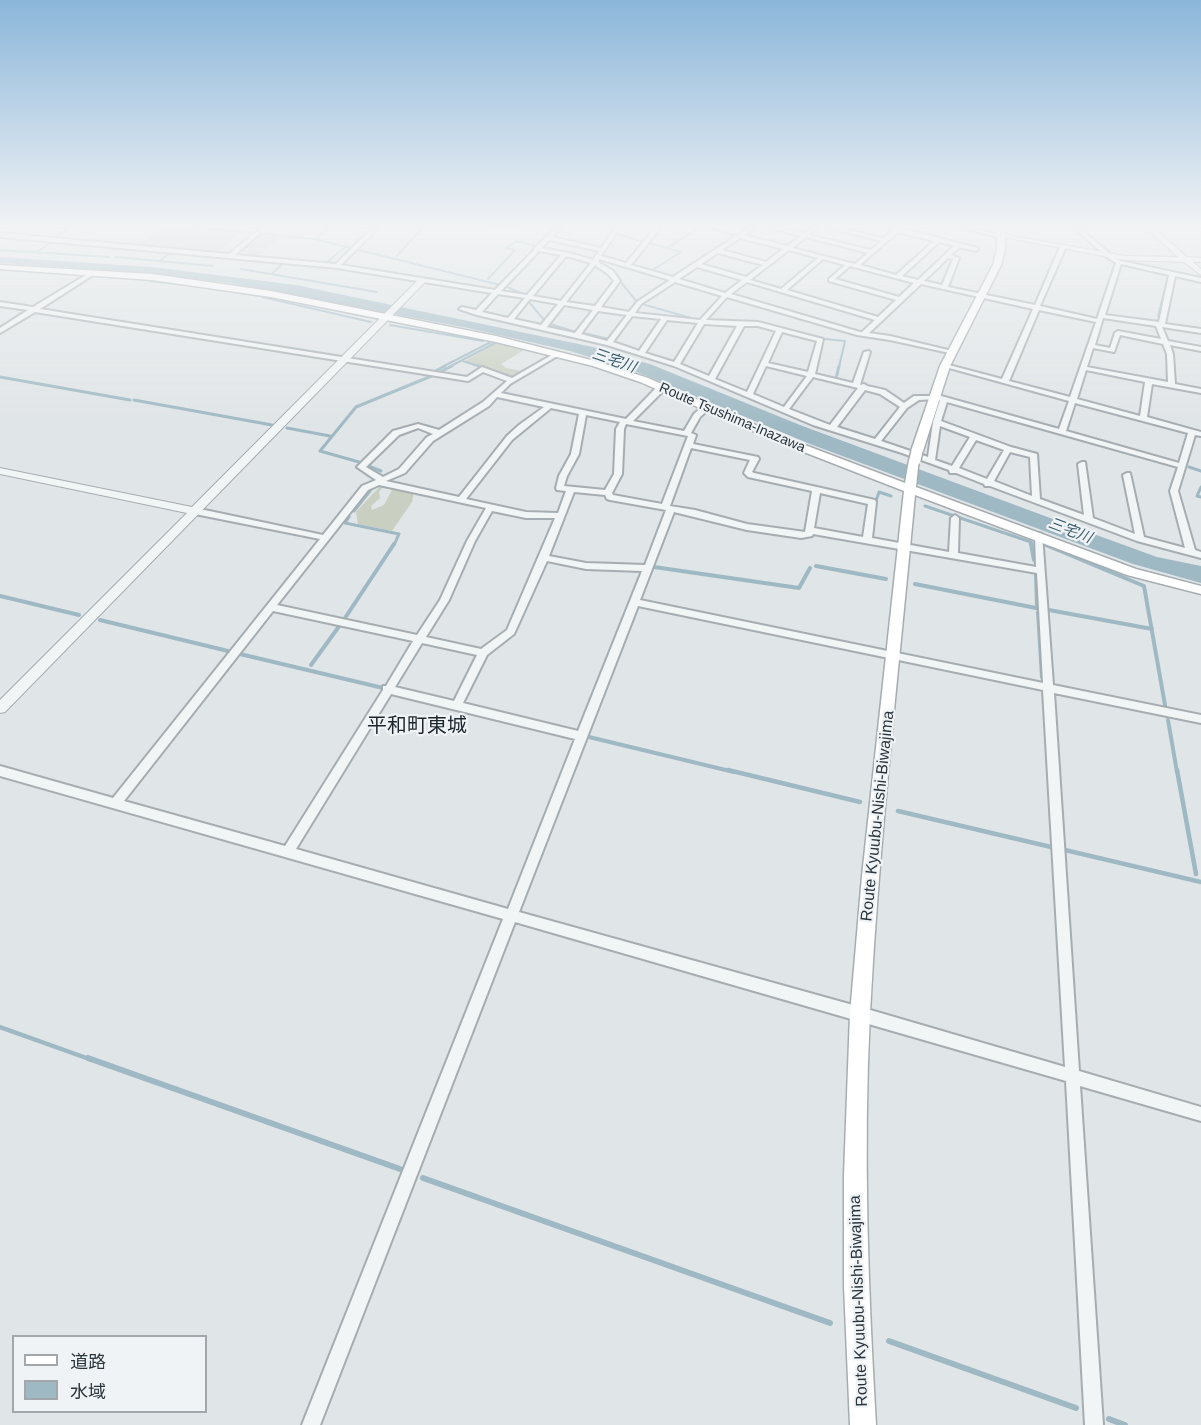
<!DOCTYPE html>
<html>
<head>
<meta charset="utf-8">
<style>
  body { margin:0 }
  #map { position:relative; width:1201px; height:1425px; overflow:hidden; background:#e0e5e7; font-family:Arial,"Noto Sans JP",sans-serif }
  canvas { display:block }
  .legend { position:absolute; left:12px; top:1335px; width:195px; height:78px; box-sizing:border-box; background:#eff3f5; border:2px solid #a1a7ab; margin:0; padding:8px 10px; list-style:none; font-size:18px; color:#2b353d }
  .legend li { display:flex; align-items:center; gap:12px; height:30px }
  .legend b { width:30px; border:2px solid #a1a7ab }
</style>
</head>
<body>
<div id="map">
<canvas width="1201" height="1425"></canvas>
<ul class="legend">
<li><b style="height:8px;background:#fff"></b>道路</li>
<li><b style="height:16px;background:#9fb9c4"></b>水域</li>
</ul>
</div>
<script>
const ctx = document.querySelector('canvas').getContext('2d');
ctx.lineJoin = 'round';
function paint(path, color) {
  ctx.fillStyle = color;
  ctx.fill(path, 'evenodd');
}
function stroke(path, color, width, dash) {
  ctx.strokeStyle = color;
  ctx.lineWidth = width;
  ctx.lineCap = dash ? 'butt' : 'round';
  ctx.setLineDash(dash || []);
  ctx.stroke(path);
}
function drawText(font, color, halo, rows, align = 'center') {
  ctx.font = font + ' Arial,"Noto Sans JP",sans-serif';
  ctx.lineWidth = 4.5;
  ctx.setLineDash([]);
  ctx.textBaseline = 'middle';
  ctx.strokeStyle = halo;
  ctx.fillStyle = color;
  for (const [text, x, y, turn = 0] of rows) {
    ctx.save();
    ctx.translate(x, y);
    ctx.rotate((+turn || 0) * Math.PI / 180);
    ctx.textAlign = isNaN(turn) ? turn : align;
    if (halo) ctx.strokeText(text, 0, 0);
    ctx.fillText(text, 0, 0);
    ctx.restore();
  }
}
const built = new Path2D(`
  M 164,227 L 214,230 L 243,232 L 218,253 L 138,245 Z
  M 258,233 L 281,236 L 259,256 L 235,254 Z`);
const green = new Path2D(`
  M 496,343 L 524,350 L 501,364 L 506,368 L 522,371 L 513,378 L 465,361 Z
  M 380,486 L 384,486 L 379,492 L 380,498 L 371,506 L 372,510 L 384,505 L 393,488 L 414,492 L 412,502 L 392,531 L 358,524 L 356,512 Z`);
const water = new Path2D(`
  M 0,257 L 152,267 L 296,285 L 607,350 L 617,355 L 650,364 L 800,425 L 1077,528 L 1157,557 L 1201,566 L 1201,583 L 1133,564 L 810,444 L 637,372 L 570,351 L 468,328 L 229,283 L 143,273 L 0,263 Z`);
const streamFar4 = new Path2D(`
  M 192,227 L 315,239 L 500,285
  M 489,227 L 518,227
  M 704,227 L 735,235
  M 610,232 L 614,227
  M 616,234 L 644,242
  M 545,237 L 556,227
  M 54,238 L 70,227
  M 317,238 L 329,227
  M 516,241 L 536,246 L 544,238
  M 649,243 L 681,252 L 651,271 L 653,272
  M 667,248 L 700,227
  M 0,250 L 109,257
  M 37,252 L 52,242
  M 242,256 L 251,256
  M 397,256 L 423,227
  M 116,257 L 213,266
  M 259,257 L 275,258
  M 279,259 L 326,263 L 345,247
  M 161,260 L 171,252
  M 241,269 L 377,292
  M 1146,270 L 1168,276 L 1158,316
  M 272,274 L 283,263
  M 488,279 L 515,250 L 506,248 L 515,242
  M 150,281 L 203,287
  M 620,281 L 637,302
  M 505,286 L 523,294
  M 211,289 L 228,291
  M 235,292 L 259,296
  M 262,297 L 371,322
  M 529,302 L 545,321
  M 642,304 L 691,318
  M 750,304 L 771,310
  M 1105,319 L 1152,325
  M 550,324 L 576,332
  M 390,325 L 483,341
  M 583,333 L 609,339
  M 825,339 L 845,341 L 839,367
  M 463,361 L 481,367
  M 442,367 L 489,343 L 492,345
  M 449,367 L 495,343`);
const streamFar3 = new Path2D(`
  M 478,366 L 481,367
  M 437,370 L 445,366
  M 440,372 L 452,366
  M 0,377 L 130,400
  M 836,379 L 839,366
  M 134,400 L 272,425
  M 287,428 L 330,436
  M 359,462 L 320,451 L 356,407 L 434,375
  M 366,465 L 381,471
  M 1189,467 L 1201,471
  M 1201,487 L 1197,496 L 1201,497
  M 876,501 L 879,492 L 891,496
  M 925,506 L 1031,542 L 1032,545
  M 354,511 L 370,491
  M 349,517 L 345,523 L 399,534 L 394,545`);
const streamFar2 = new Path2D(`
  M 1031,544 L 1034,560
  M 1046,545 L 1144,586 L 1165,705
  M 816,566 L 886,579
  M 654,567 L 799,588 L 810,568
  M 1036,575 L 1037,605
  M 915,584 L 1036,608
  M 0,596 L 79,615
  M 1049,610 L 1152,629
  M 1038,612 L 1042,677
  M 345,618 L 394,544
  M 100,620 L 228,651
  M 240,654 L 383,688
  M 311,665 L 340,625
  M 1168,720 L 1177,772
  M 589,737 L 734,772`);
const streamFar1 = new Path2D(`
  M 728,770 L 860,802
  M 1177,770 L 1196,874
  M 898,811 L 1051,847
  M 1065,850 L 1201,882
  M 0,1027 L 92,1060`);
const stream = new Path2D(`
  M 88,1058 L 400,1169
  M 423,1178 L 830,1323
  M 889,1341 L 1076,1408
  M 1109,1419 L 1125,1425`);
const minor = new Path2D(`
  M 373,227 L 379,227 L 341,265 L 495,290 L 534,250 L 534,248 L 536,247 L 556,227 L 562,227 L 552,237 L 601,248 L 616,227 L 620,227 L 601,256 L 626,263 L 656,227 L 661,227 L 631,265 L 673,277 L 750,227 L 756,227 L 744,235 L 787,246 L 801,236 L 769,228 L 769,227 L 776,227 L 804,233 L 813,227 L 818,227 L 809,235 L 871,250 L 881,241 L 826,227 L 834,227 L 884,238 L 893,230 L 885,227 L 898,227 L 978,248 L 978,250 L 976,251 L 959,247 L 951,255 L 959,258 L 948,287 L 1035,305 L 1059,249 L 1062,247 L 1065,249 L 1040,306 L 1097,319 L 1116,263 L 1107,257 L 1073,227 L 1079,227 L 1111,255 L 1121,261 L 1201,278 L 1201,282 L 1175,276 L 1165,324 L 1201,329 L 1201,333 L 1162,327 L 1168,341 L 1201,347 L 1201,351 L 1170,345 L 1173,354 L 1175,384 L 1201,389 L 1201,393 L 1152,384 L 1147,417 L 1201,432 L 1201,436 L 1195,435 L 1178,491 L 1195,550 L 1201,552 L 1201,558 L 1137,541 L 990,486 L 985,486 L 984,484 L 956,473 L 950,473 L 949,470 L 902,453 L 813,425 L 674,366 L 607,345 L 477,315 L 459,309 L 462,307 L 476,310 L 492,293 L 337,268 L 0,237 L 0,233 L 229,254 L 257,231 L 260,233 L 259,234 L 235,255 L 336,264 ZM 898,232 L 934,241 L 896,275 L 860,265 ZM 806,237 L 868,253 L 855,264 L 792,248 ZM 740,238 L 783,249 L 766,262 L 722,250 ZM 549,240 L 599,251 L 593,260 L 569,253 L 542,248 ZM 939,242 L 954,246 L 918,280 L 902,276 ZM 789,250 L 818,258 L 781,289 L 750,280 ZM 539,251 L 561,255 L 527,295 L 501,291 ZM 718,253 L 763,265 L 746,277 L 701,264 ZM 566,256 L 591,263 L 561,301 L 533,296 ZM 948,258 L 953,259 L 942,285 L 924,281 ZM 599,259 L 670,280 L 637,302 L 629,312 L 601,307 L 620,281 L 613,271 L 598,262 ZM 823,259 L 845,265 L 829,279 L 829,281 L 896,300 L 878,317 L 787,290 ZM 1121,264 L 1169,275 L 1159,322 L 1105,315 ZM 595,265 L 608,274 L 614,281 L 595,306 L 566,302 ZM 850,266 L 914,283 L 899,297 L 835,279 ZM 697,267 L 742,280 L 725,293 L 679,279 ZM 675,282 L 722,296 L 700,320 L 635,313 L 641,304 ZM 747,282 L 875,320 L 862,332 L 860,332 L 731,294 ZM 921,284 L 1033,309 L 1002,379 L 945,364 L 942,366 L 1069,401 L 1059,429 L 934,394 L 931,396 L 914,396 L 904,403 L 885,390 L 867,386 L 864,384 L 860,385 L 870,352 L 869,351 L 864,352 L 853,383 L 815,374 L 823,339 L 758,322 L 706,320 L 727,297 L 857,335 L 890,340 L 954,354 L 955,353 L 952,351 L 890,336 L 869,333 ZM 498,294 L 525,298 L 508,318 L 482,312 ZM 530,299 L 558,304 L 541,325 L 514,319 ZM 564,305 L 593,310 L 575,333 L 547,327 ZM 1039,310 L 1096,322 L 1070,397 L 1009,381 ZM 598,311 L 627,315 L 607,341 L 581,334 ZM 632,316 L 661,319 L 639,351 L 613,342 ZM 1103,318 L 1156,326 L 1161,339 L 1118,331 L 1115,333 L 1110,348 L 1095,345 ZM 667,320 L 698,323 L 674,362 L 645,353 ZM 704,324 L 737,326 L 709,376 L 680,364 ZM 744,326 L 758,326 L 776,331 L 747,392 L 715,379 ZM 782,332 L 817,341 L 808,372 L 768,363 ZM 1120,335 L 1163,344 L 1167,354 L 1168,382 L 1087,367 L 1093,348 L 1114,352 ZM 766,366 L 807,376 L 784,407 L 753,394 ZM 1086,370 L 1145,382 L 1140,416 L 1077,399 ZM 813,377 L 858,388 L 830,425 L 789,409 ZM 865,390 L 880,394 L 900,407 L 875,439 L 837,427 ZM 936,399 L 940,400 L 933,422 L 928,457 L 881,441 L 907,408 L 919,400 ZM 947,402 L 1178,467 L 1170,491 L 1185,548 L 1144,537 L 1130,473 L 1127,473 L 1123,475 L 1135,534 L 1093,518 L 1085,462 L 1082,462 L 1078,464 L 1084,515 L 1040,499 L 1037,454 L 1011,447 L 941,421 ZM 1075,403 L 1188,433 L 1179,463 L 1066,431 ZM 940,426 L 970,437 L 952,466 L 935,460 ZM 976,440 L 1004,450 L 987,479 L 959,468 ZM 1010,452 L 1030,457 L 1032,496 L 994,481 Z
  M 959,227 L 967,227 L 1005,236 L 1002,238 Z
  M 91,272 L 93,273 L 93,275 L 40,309 L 467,377 L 482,367 L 512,378 L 557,352 L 560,354 L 559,355 L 510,384 L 501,393 L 626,419 L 658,386 L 664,386 L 664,390 L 633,421 L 684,431 L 694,414 L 704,405 L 710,405 L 711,407 L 700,417 L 691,433 L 696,435 L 693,444 L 758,457 L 759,459 L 752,472 L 754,473 L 875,500 L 876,502 L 872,538 L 949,552 L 951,518 L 955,515 L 959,518 L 958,553 L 1036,567 L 1035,536 L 1039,533 L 1042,534 L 1053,685 L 1201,715 L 1201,723 L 1054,693 L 1079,1071 L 1201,1107 L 1201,1121 L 1080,1086 L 1103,1425 L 1085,1425 L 1066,1081 L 515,922 L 320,1425 L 302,1425 L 503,919 L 0,776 L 0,766 L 113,798 L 320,539 L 195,514 L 192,513 L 192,509 L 195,508 L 323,535 L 362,486 L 376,480 L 357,467 L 393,431 L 418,424 L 439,430 L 483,402 L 507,381 L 483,372 L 468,381 L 35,312 L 0,333 L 0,328 L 28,310 L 0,306 L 0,302 L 33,307 ZM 497,397 L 544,407 L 519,425 L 507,436 L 459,497 L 386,481 L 405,473 L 433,441 L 489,406 ZM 551,408 L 579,414 L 571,454 L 559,476 L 556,488 L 557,490 L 566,491 L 558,513 L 526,512 L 466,499 L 512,440 ZM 586,415 L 620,422 L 616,429 L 614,474 L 605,490 L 564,486 L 567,476 L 579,454 ZM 626,424 L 688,436 L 662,504 L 613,495 L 612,493 L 622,474 L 624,429 ZM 418,428 L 433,434 L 427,437 L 399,469 L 383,477 L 366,467 L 399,435 ZM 691,448 L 750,460 L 744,473 L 748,477 L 812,491 L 805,532 L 747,524 L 695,510 L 670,506 ZM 379,485 L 486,508 L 467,541 L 440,600 L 417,635 L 277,605 L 368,490 ZM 574,492 L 605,495 L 607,499 L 610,500 L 666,510 L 645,565 L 586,563 L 549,556 ZM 820,493 L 868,504 L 863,537 L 814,528 ZM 492,511 L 526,518 L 555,518 L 507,630 L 481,649 L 426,637 L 449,600 L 475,541 ZM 674,512 L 747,530 L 801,538 L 812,536 L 813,534 L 1037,573 L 1043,683 L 640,600 ZM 547,561 L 586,569 L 642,571 L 578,731 L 463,703 L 487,655 L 514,634 ZM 638,606 L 1043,690 L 1065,1067 L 860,1007 L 519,912 ZM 273,611 L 413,641 L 386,686 L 383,686 L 383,690 L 285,846 L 124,801 ZM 422,643 L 477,655 L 454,701 L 395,687 ZM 391,694 L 575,739 L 508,909 L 296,849 Z`);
const tertiary = new Path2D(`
  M 1145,227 L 1152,227 L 1187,257 L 1201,258 L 1201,262 L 1193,262 L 1201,269 L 1201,275 L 1184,262 L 1125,260 L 998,236 L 1002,234 L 1125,256 L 1178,257 Z
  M 420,278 L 427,280 L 5,712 L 0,713 L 0,700 L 187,513 L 0,474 L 0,468 L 192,507 Z`);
const secondary = new Path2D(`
  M 997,227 L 1005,227 L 1005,249 L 1001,265 L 950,366 L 923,451 L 921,453 L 913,453 L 911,451 L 940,366 L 993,265 L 997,249 Z
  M 0,265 L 152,274 L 271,291 L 496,336 L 599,362 L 648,378 L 781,436 L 905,483 L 909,460 L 911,458 L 919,458 L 916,487 L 1136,569 L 1201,586 L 1201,594 L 1127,575 L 915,495 C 899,667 879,840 870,1013 C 863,1151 868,1288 876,1425 L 850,1425 L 844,1286 L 844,1175 L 850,1014 L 862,876 L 904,491 L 773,440 L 640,382 L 593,366 L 496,342 L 271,297 L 152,280 L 0,269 Z`);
const secondaryBridge = new Path2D(`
  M 915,460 L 917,451`);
const farStreetnames = [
  ["Route Tsushima-Inazawa",732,418,23]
];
const farWaternames = [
  ["三宅川",614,361,19],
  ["三宅川",1070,531,21]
];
const streetNames = [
  ["Route Kyuubu-Nishi-Biwajima",878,816,-84],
  ["Route Kyuubu-Nishi-Biwajima",859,1301,-92]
];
const quarterNames = [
  ["平和町東城",417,726]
];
paint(built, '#cfd4d9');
paint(green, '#c9d0c2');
paint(water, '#9fb9c4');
stroke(streamFar4, '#9fb9c4', 2);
stroke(streamFar3, '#9fb9c4', 3);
stroke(streamFar2, '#9fb9c4', 4);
stroke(streamFar1, '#9fb9c4', 4.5);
stroke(stream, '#9fb9c4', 6);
stroke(minor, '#a6adb1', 4);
stroke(tertiary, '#a6adb1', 2);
stroke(secondary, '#a6adb1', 3);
paint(minor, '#f2f5f6');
paint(tertiary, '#f2f5f6');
paint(secondary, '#fff');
stroke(secondaryBridge, '#a6adb1', 14, []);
stroke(secondaryBridge, '#fff', 11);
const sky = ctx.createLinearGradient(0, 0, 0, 426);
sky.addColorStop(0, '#8bb6da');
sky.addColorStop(0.53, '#f1f3f4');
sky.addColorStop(1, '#f1f3f400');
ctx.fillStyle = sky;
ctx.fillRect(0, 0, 1201, 426);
drawText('14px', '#2b353d', '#eff3f5', farStreetnames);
drawText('italic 15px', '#395c6c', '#eff3f5', farWaternames);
drawText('16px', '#2b353d', '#eff3f5', streetNames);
drawText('20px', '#1d262e', '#eff3f5', quarterNames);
</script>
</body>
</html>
